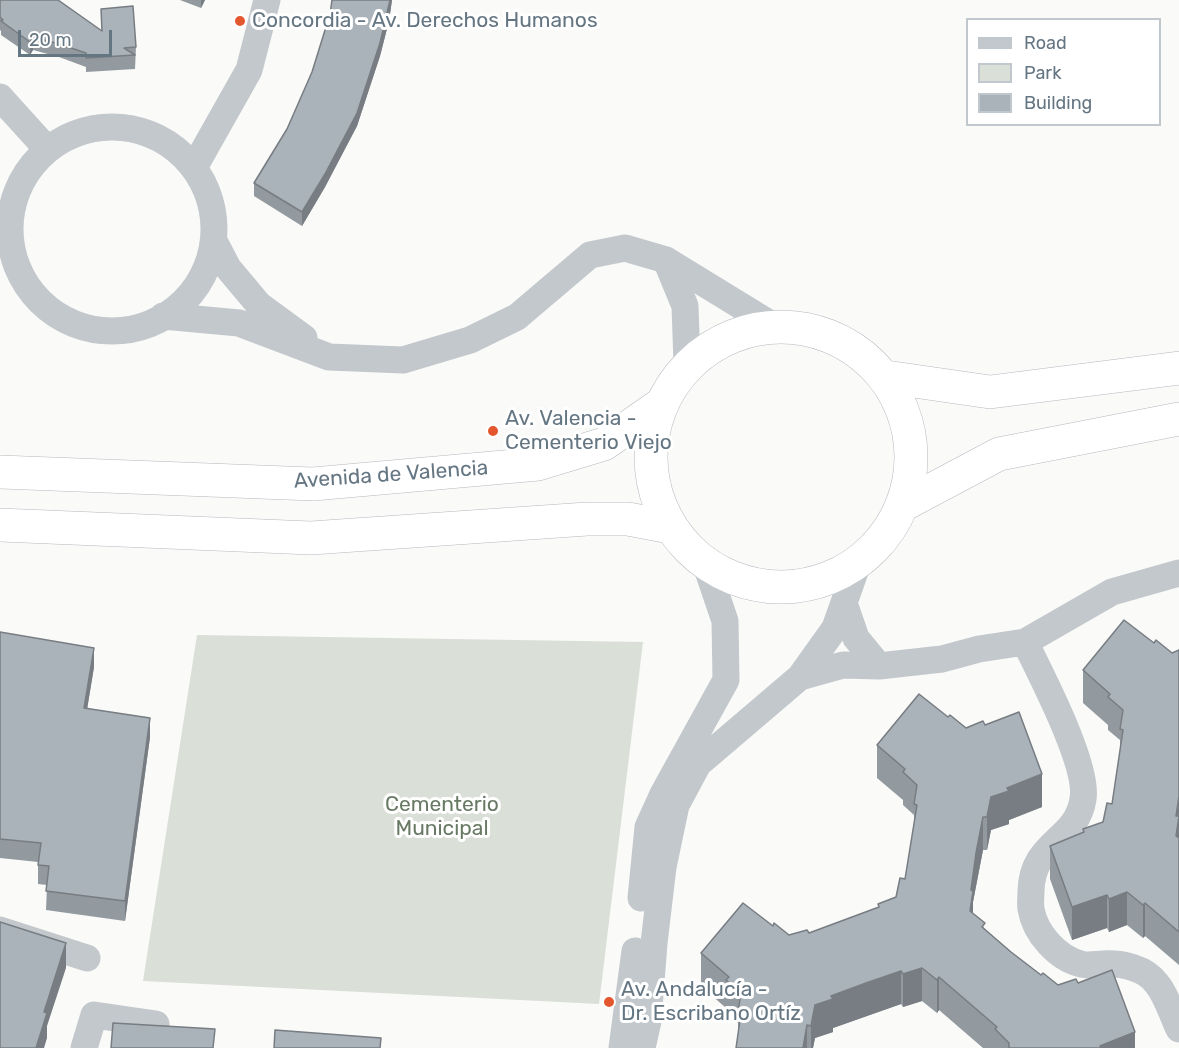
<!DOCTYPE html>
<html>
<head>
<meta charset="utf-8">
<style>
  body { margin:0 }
  #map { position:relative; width:1179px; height:1048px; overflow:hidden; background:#fafaf8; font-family:Rubik,sans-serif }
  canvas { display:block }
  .legend { position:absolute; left:966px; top:18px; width:195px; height:108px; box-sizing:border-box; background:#fff; border:2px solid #c1c8cd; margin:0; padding:8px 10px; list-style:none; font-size:18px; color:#657683 }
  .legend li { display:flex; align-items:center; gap:12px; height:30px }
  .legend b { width:30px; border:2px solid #c1c8cd }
  .scale { position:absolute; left:18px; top:30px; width:94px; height:27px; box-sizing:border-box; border:3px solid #657683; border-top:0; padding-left:8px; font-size:18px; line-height:21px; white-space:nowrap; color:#657683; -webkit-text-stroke:4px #fff; paint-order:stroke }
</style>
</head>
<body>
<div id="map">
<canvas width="1179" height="1048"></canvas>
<ul class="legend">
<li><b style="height:8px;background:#c3c8cc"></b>Road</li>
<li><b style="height:16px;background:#dadfd7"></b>Park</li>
<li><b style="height:16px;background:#aab3b9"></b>Building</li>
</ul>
<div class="scale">20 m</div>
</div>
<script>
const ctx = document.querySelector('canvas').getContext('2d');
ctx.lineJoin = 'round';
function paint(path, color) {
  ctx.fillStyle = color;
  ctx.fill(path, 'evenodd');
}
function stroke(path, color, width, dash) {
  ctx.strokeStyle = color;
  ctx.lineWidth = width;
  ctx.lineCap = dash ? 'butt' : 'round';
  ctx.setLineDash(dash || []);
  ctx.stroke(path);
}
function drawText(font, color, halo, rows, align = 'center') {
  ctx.font = font + ' Rubik,sans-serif';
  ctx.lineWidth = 6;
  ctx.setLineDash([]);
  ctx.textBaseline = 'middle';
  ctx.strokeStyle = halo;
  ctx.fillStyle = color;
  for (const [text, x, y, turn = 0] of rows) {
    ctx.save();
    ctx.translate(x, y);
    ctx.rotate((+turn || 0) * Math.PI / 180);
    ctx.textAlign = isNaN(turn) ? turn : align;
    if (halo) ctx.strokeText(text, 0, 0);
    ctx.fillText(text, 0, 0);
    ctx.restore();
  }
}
const green = new Path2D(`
  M 197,635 L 643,642 L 599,1004 L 143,981 Z`);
const street = new Path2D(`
  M 0,97 L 47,149
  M10 229a102 102 0 1 1 204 0a102 102 0 1 1-204 0Z
  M 196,164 L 249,70 L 267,0
  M 214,241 L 228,268 L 259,305 L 304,338
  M 666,260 L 685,306 L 687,364
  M 163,316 L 239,323 L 329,357 L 403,360 L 470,340 L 517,317 L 590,255 L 625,248 L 666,260 L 772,325
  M 844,603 L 856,638 L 879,666
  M 1025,642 C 1041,675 1089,766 1083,799 C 1077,841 1032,841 1031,891 C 1031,896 1030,903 1031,909 C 1035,933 1057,958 1081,964 C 1087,966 1097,964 1103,964 C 1122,963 1146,968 1157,984 C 1167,996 1172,1015 1179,1029
  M 800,677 L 843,665 L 879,666 L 942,659 L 979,649 L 1025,642 L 1112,592 L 1179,573
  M 641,898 L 648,827 L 663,794 L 726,680 L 725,621 L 706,565
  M 0,930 L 87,958
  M 84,1048 L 94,1015 L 156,1024
  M 622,1048 L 635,951
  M 642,1048 L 648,1021 L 654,943 L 663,867 L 676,805 L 698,764 L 800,677 L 835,628 L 858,563`);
const highway = new Path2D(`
  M651 457a130 130 0 1 1 260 0a130 130 0 1 1-260 0Z
  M 886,377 L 990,392 L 1179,368
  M 0,472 L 313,484 L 538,464 L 604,444 L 660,405
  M 903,505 L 999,454 L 1179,419
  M 0,525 L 311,538 L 587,519 L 628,519 L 670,527`);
const wall = new Path2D(`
  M 0,0 L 101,31 L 136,47 L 135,69 L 86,72 L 86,67 L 59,57 L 33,50 L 30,55 L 1,35 L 1,31 L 0,30 Z
  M 180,0 L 205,0 L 201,8 Z
  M 332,0 L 392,0 L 389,21 L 380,56 L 357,126 L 325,187 L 302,226 L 254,196 L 254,183 L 287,129 L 312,72 L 330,14 Z
  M 0,632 L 94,667 L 87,709 L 150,737 L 125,921 L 46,910 L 47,885 L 38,884 L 38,862 L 0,858 Z
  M 1154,643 L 1172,653 L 1179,650 L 1179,965 L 1145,936 L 1143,938 L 1127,925 L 1109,932 L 1107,928 L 1072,940 L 1050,879 L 1050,846 L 1083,833 L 1083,829 L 1103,822 L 1112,804 L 1120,751 L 1120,740 L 1108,730 L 1108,725 L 1083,703 L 1083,670 Z
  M 948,717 L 966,728 L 985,725 L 1042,807 L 1009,820 L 1009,824 L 991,830 L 987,850 L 983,850 L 976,886 L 973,902 L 973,913 L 985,929 L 1011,952 L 1041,975 L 1058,985 L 1078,983 L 1135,1048 L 983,1048 L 939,1010 L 937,1013 L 922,1001 L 903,1007 L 901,1004 L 833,1028 L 833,1032 L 815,1038 L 813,1048 L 736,1048 L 738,1034 L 738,1023 L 726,1013 L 726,1008 L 701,986 L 701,953 L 773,926 L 789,935 L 809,933 L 878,908 L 878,904 L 896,897 L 905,879 L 914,826 L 914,815 L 903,805 L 903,800 L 877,778 L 877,745 Z`);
const shadedWall = new Path2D(`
  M 201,0 L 205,0 L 201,8 Z
  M 390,0 L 392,0 L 389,21 L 380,56 L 357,126 L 325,187 L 302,226 L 302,212 Z
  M 33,37 L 33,50 L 30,55 L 30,42 Z
  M 94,648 L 94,667 L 84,728 L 84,708 Z
  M 150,718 L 150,737 L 125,921 L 125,901 Z
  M 1042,774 L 1042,807 L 1009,820 L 1009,824 L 991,830 L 987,850 L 987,817 L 991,797 L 1007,788 Z
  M 1179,796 L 1179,849 L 1176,869 L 1176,816 Z
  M 983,817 L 983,850 L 973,902 L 973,924 L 970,944 L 971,890 L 976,853 Z
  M 1127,892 L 1127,925 L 1109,932 L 1109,899 Z
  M 1107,895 L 1107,928 L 1072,940 L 1072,907 Z
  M 1145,903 L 1145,936 L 1143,938 L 1143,905 Z
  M 66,943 L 66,968 L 47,1026 L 47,1038 L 44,1048 L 36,1048 L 44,1012 Z
  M 922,968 L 922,1001 L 903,1007 L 903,974 Z
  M 901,971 L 901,1004 L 833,1028 L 833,1032 L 815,1038 L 813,1048 L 811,1048 L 811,1026 L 815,1005 L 831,996 Z
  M 939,977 L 939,1010 L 937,1013 L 937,980 Z
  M 807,1025 L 807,1048 L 803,1048 Z
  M 1135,1032 L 1135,1048 L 1100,1048 L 1100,1046 Z`);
const building = new Path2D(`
  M 0,0 L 58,0 L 102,31 L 101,9 L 133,6 L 136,47 L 124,48 L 135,55 L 86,58 L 86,53 L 59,44 L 33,37 L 30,42 L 1,21 L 3,20 L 0,17 Z
  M 332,0 L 390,0 L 380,43 L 357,113 L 325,174 L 302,212 L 254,183 L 287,129 L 312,72 L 330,14 Z
  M 1124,620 L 1154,643 L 1156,640 L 1172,653 L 1179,650 L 1179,796 L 1176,816 L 1179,816 L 1176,836 L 1179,838 L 1179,932 L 1145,903 L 1143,905 L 1127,892 L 1109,899 L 1107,895 L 1072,907 L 1050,846 L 1084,832 L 1083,829 L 1103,822 L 1107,803 L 1112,804 L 1123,730 L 1120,729 L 1123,710 L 1108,697 L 1110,694 L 1083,670 Z
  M 0,632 L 94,648 L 84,708 L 150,718 L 125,901 L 46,891 L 49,866 L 38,865 L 41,843 L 0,839 Z
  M 919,694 L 948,717 L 950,715 L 966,728 L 983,721 L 985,725 L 1019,712 L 1042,774 L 1007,788 L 1009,791 L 991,797 L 987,817 L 983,817 L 976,853 L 971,890 L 973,891 L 970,911 L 985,923 L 982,927 L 1011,952 L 1041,975 L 1043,973 L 1058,985 L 1076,979 L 1078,983 L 1112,970 L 1135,1032 L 1100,1046 L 1101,1048 L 1009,1048 L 1009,1043 L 995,1029 L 997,1027 L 939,977 L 937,980 L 922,968 L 903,974 L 901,971 L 866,983 L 831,996 L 833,999 L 815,1005 L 811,1026 L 807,1025 L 803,1048 L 736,1048 L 741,1013 L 738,1012 L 741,993 L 726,980 L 729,977 L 701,953 L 743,903 L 773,926 L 774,923 L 789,935 L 807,930 L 809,933 L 879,907 L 878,904 L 896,897 L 900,878 L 905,879 L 917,805 L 914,804 L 917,785 L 903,772 L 905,769 L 877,745 Z
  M 0,922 L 66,943 L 44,1012 L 47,1013 L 36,1048 L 0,1048 Z
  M 113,1023 L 215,1029 L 213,1048 L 111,1048 Z
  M 275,1030 L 381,1038 L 380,1048 L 274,1048 Z`);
const markers = [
  [240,21,6,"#e4572e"],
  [493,431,6,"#e4572e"],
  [609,1002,6,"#e4572e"]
];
const poiNames = [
  ["Concordia - Av. Derechos Humanos",252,21],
  ["Av. Valencia -",505,419],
  ["Cementerio Viejo",505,443],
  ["Av. Andalucía -",621,990],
  ["Dr. Escribano Ortíz",621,1014]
];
const streetNames = [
  ["Avenida de Valencia",391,475,-4]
];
const parkNames = [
  ["Cementerio",442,805],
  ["Municipal",442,829]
];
paint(green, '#dadfd7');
stroke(highway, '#b4b9bd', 34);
stroke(street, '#c3c8cc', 27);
stroke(highway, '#fff', 33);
paint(wall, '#929a9f');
paint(shadedWall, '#777d82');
paint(building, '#aab3b9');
stroke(building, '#777d82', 1.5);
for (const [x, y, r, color] of markers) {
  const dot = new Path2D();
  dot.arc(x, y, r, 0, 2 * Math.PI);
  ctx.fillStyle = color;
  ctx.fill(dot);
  stroke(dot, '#fff', 2);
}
drawText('21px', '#657683', '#fff', poiNames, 'left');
drawText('21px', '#657683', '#fff', streetNames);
drawText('21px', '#687a64', '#fff', parkNames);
</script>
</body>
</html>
